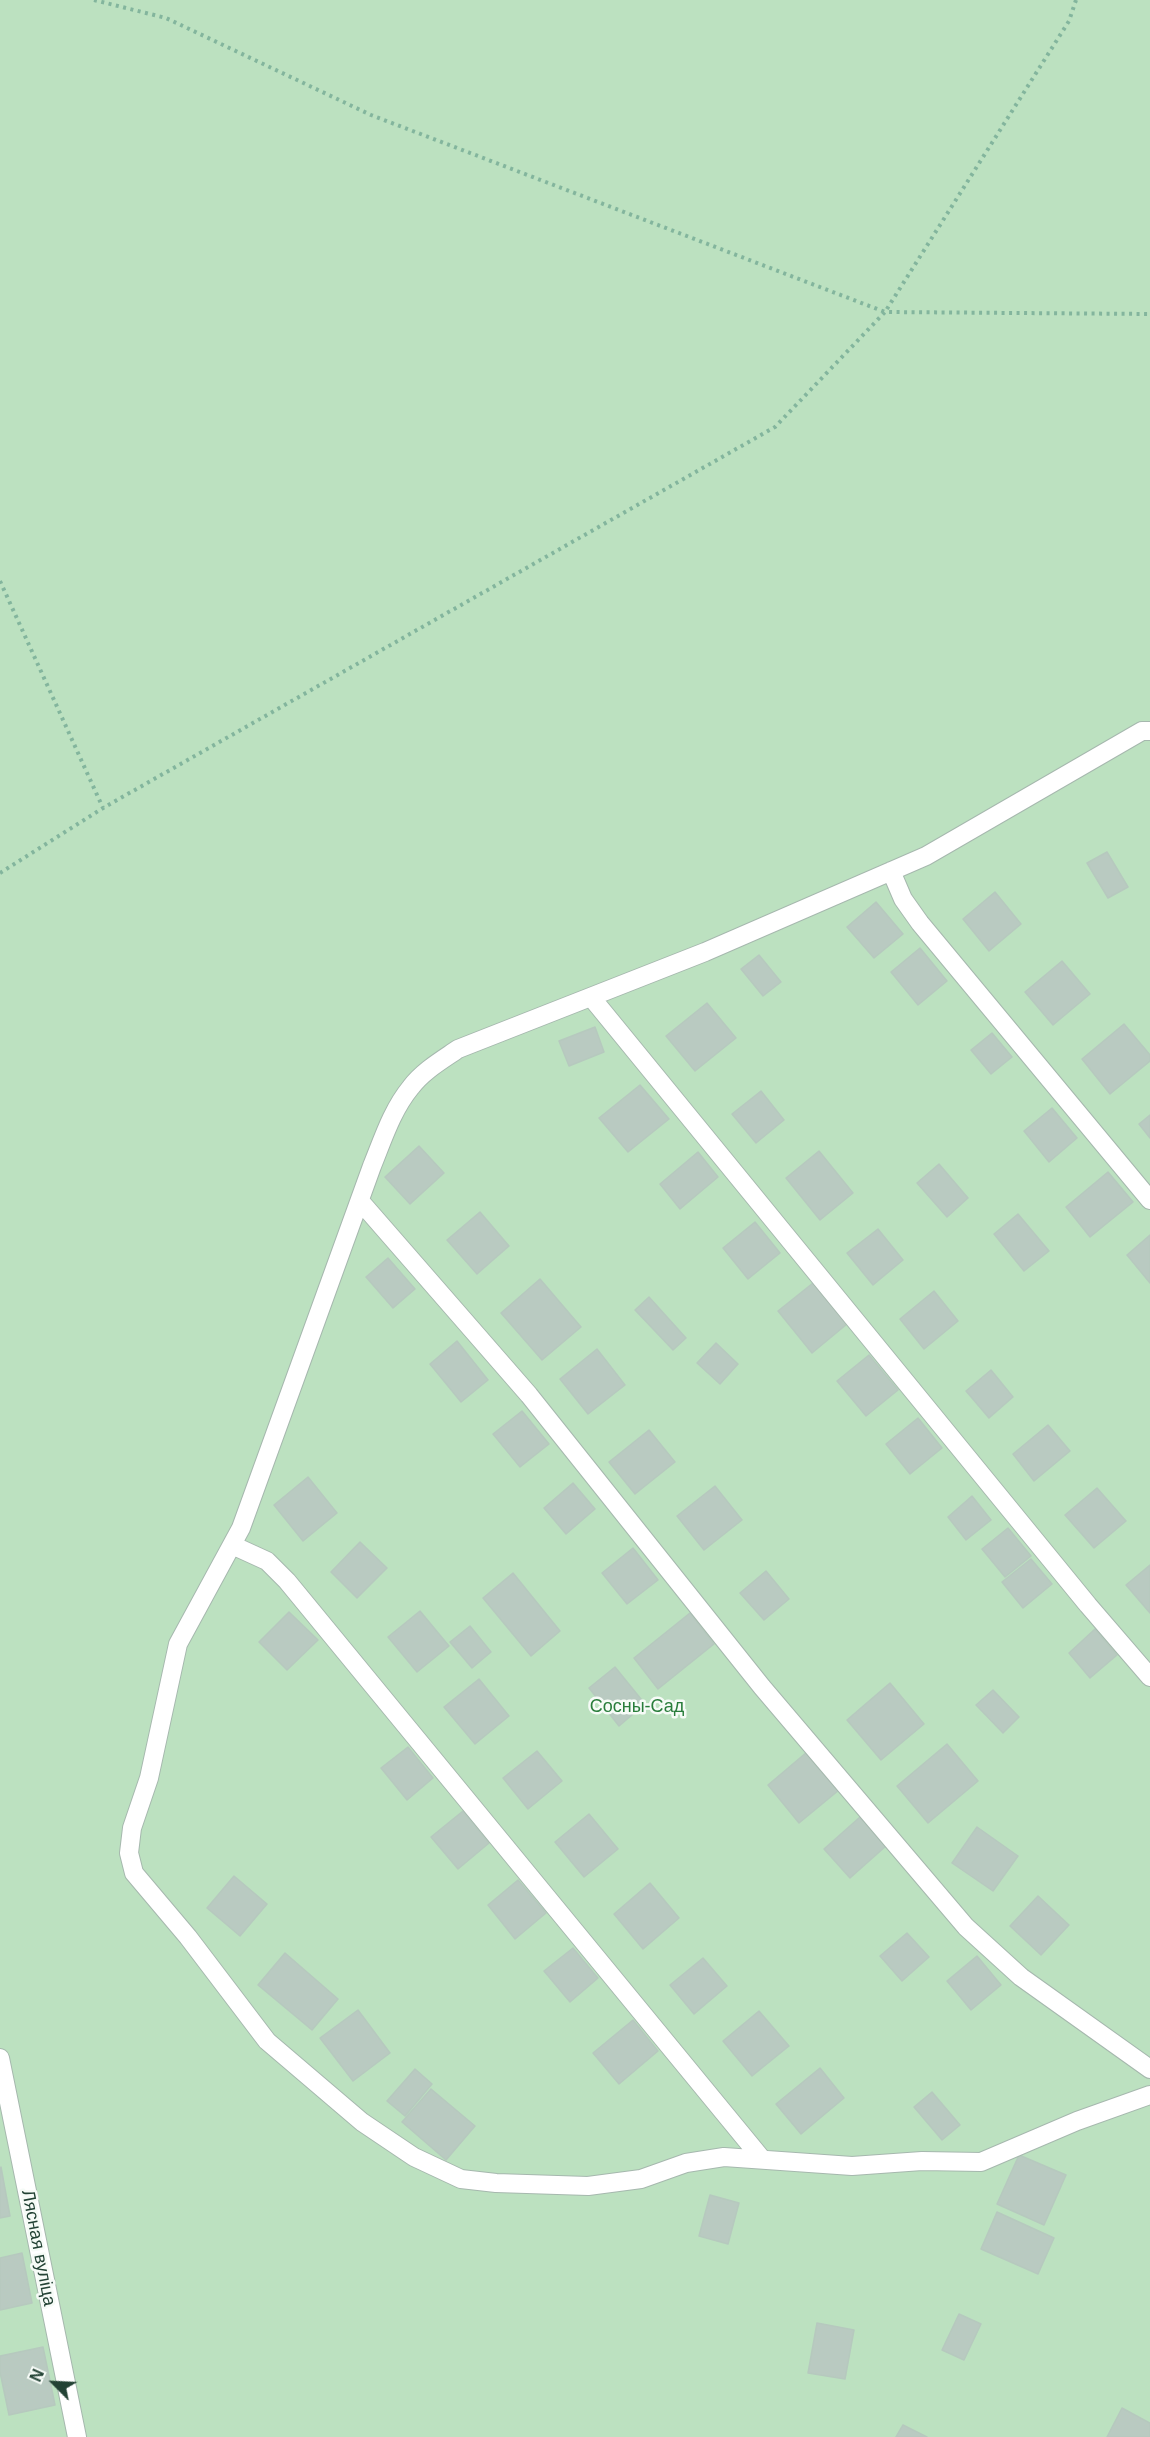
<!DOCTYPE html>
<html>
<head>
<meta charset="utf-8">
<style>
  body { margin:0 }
  #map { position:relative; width:1150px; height:2437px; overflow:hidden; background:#e4efe8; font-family:Helvetica,sans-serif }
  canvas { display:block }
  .north { position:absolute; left:24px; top:2353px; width:60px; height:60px; -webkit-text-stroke:4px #f6fbf7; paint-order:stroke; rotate:294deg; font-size:16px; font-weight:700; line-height:24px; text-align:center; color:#224234 }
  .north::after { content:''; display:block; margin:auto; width:21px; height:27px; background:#224234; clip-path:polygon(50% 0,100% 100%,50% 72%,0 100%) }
</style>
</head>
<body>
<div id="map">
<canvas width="1150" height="2437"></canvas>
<div class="north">N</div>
</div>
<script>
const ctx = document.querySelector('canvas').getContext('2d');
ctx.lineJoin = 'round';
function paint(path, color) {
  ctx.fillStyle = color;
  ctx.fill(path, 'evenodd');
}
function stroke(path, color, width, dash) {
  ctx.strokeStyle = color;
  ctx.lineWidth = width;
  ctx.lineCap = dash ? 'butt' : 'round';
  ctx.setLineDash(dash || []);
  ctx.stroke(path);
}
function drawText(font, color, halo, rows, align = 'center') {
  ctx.font = font + ' Helvetica,sans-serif';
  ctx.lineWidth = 5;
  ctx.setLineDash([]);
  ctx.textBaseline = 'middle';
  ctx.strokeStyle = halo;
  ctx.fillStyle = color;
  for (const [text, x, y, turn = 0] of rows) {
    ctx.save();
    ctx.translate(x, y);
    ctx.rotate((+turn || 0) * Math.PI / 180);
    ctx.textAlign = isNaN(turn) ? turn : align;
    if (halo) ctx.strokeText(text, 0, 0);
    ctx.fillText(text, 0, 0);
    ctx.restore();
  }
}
const green = new Path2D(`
  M 0,0 L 1150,0 L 1150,2437 L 0,2437 Z`);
const building = new Path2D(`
  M 1107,852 L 1128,887 L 1108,898 L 1087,863 Z
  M 995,892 L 1021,924 L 989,951 L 963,919 Z
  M 876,902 L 903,934 L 874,958 L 847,927 Z
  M 920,948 L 947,981 L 918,1005 L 891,972 Z
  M 759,955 L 781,982 L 763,996 L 741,969 Z
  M 1062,961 L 1090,994 L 1053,1025 L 1025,992 Z
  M 707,1003 L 736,1038 L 695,1071 L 666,1036 Z
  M 1124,1024 L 1150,1055 L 1150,1061 L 1110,1094 L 1082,1059 Z
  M 595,1027 L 604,1052 L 569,1066 L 559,1041 Z
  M 992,1033 L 1012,1057 L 991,1074 L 971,1050 Z
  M 640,1085 L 669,1119 L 628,1152 L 599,1118 Z
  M 761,1091 L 784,1120 L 756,1143 L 732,1114 Z
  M 1052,1108 L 1077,1138 L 1049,1162 L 1024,1131 Z
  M 1150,1115 L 1150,1138 L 1139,1124 Z
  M 419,1146 L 444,1173 L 410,1204 L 385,1177 Z
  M 819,1151 L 853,1193 L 820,1220 L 786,1178 Z
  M 698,1152 L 718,1177 L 680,1209 L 660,1184 Z
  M 939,1164 L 968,1198 L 947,1217 L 917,1183 Z
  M 1108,1172 L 1133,1202 L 1090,1237 L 1066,1207 Z
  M 480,1212 L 509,1246 L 477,1274 L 447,1240 Z
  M 1018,1214 L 1049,1251 L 1024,1271 L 994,1234 Z
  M 755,1222 L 780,1253 L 748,1279 L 723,1248 Z
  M 878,1229 L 903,1260 L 873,1285 L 847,1253 Z
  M 1150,1235 L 1150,1283 L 1127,1255 Z
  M 388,1258 L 415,1289 L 393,1308 L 366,1277 Z
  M 540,1279 L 581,1327 L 542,1360 L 501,1313 Z
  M 813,1283 L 847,1324 L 812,1353 L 778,1311 Z
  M 934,1291 L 958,1321 L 924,1349 L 900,1319 Z
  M 649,1297 L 686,1338 L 673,1350 L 635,1310 Z
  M 457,1341 L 488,1380 L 461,1402 L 430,1364 Z
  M 716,1343 L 738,1364 L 720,1384 L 697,1363 Z
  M 597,1349 L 625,1385 L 588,1414 L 560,1379 Z
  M 869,1355 L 898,1390 L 866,1416 L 837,1381 Z
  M 991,1370 L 1013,1397 L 989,1418 L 966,1391 Z
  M 522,1411 L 549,1444 L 520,1467 L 493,1434 Z
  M 918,1418 L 942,1448 L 910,1474 L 886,1444 Z
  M 1048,1425 L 1070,1451 L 1034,1481 L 1013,1454 Z
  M 649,1430 L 675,1462 L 635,1494 L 609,1462 Z
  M 308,1477 L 337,1513 L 303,1541 L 274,1505 Z
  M 573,1483 L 595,1509 L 566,1534 L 544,1508 Z
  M 715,1486 L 742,1520 L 704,1550 L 677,1516 Z
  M 1097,1488 L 1126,1521 L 1094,1548 L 1065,1515 Z
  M 972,1496 L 991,1520 L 966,1540 L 948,1517 Z
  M 1008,1528 L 1031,1556 L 1005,1577 L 982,1549 Z
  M 360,1542 L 387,1568 L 357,1598 L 331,1572 Z
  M 633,1548 L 658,1580 L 627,1604 L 602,1573 Z
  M 1031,1559 L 1052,1584 L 1023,1608 L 1002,1582 Z
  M 1150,1565 L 1150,1613 L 1126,1585 Z
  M 766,1571 L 789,1599 L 764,1620 L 740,1593 Z
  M 513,1573 L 560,1631 L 531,1656 L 483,1598 Z
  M 420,1611 L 449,1646 L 417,1672 L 388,1637 Z
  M 289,1612 L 318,1640 L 287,1670 L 259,1642 Z
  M 690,1613 L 714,1644 L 658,1689 L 634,1658 Z
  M 470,1626 L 491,1652 L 472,1668 L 450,1642 Z
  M 1095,1629 L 1117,1655 L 1090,1678 L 1069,1653 Z
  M 615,1667 L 645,1704 L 619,1726 L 589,1688 Z
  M 479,1679 L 509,1716 L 475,1744 L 444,1707 Z
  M 890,1683 L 924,1724 L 881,1760 L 847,1720 Z
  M 993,1690 L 1019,1717 L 1003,1733 L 976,1705 Z
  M 947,1744 L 978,1781 L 928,1823 L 897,1786 Z
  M 408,1747 L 433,1778 L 407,1800 L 381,1768 Z
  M 537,1751 L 562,1781 L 528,1809 L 503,1778 Z
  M 807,1752 L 839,1790 L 799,1823 L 768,1785 Z
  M 463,1811 L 489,1843 L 458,1869 L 431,1837 Z
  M 589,1814 L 618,1849 L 584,1877 L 555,1842 Z
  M 860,1817 L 886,1846 L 850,1878 L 824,1849 Z
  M 977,1827 L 1018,1856 L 993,1891 L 952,1863 Z
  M 234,1876 L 267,1904 L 240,1936 L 207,1908 Z
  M 518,1880 L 546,1913 L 515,1939 L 488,1905 Z
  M 650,1883 L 679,1918 L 643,1949 L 614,1914 Z
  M 1038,1896 L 1069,1925 L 1041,1955 L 1010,1926 Z
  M 907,1933 L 929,1957 L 902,1981 L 880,1956 Z
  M 573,1948 L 598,1978 L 570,2002 L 544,1971 Z
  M 285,1953 L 338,1999 L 312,2030 L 258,1985 Z
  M 977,1956 L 1001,1985 L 971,2010 L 947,1981 Z
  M 703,1958 L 727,1986 L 694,2014 L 670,1985 Z
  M 358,2010 L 390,2053 L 353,2081 L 320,2038 Z
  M 759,2011 L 789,2046 L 752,2076 L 723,2041 Z
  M 633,2020 L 658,2051 L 619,2084 L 593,2053 Z
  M 820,2068 L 844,2098 L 801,2134 L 776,2104 Z
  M 415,2069 L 432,2084 L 405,2116 L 387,2101 Z
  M 431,2089 L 475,2126 L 446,2160 L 402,2122 Z
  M 932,2092 L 960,2125 L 942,2140 L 914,2107 Z
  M 1019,2155 L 1066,2175 L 1044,2225 L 997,2204 Z
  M 1,2167 L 10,2216 L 0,2218 L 0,2168 Z
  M 710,2195 L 739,2203 L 728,2244 L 699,2236 Z
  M 997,2212 L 1054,2238 L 1038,2274 L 981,2249 Z
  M 22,2253 L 32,2303 L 0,2310 L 0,2258 Z
  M 959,2314 L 981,2324 L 964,2360 L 942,2350 Z
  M 817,2323 L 854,2330 L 845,2379 L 808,2373 Z
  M 43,2347 L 55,2405 L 9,2415 L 0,2372 L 0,2356 Z
  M 1122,2408 L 1150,2423 L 1150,2437 L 1107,2437 Z
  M 903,2425 L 927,2437 L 896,2437 Z`);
const path = new Path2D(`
  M 94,0 L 166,18 L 371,115 L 885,312 L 1069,21 L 1076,0
  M 0,581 L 103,808
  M 0,873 L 103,808 L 775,427 L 885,312 L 1150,314`);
const service = new Path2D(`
  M 1150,731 L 1142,731 L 926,856 L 705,952 L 458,1049 C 442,1060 423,1071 411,1087 C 392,1110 383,1139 372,1166 L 241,1528 L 178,1644 L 149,1778 L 132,1828 L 129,1853 L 134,1873 L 188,1937 L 267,2041 L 362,2122 L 414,2157 L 461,2179 L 496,2183 L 588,2186 L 641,2179 L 686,2163 L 724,2157 L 852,2166 L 922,2161 L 981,2162 L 1077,2121 L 1150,2095
  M 891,871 L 903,899 L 920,923 L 1150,1200
  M 591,997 L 1088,1605 L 1150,1677
  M 360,1201 L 529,1395 L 762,1687 L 966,1927 L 1021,1977 L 1150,2069
  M 232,1545 L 267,1561 L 287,1581 L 762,2159`);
const minor = new Path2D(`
  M 0,2058 L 77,2437`);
const parkNames = [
  ["Сосны-Сад",637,1707]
];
const streetNames = [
  ["Лясная вуліца",38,2248,79]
];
paint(green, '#bce1c0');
paint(building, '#b9cac1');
stroke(building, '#b6c9be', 1.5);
stroke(service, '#a6b8ae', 20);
stroke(minor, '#a6b8ae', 20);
stroke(path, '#83b59d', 4, [3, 4.5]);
stroke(service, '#fff', 18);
stroke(minor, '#fff', 18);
drawText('18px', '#297d3b', '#f6fbf7', parkNames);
drawText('18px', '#224234', '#f6fbf7', streetNames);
</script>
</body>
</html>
